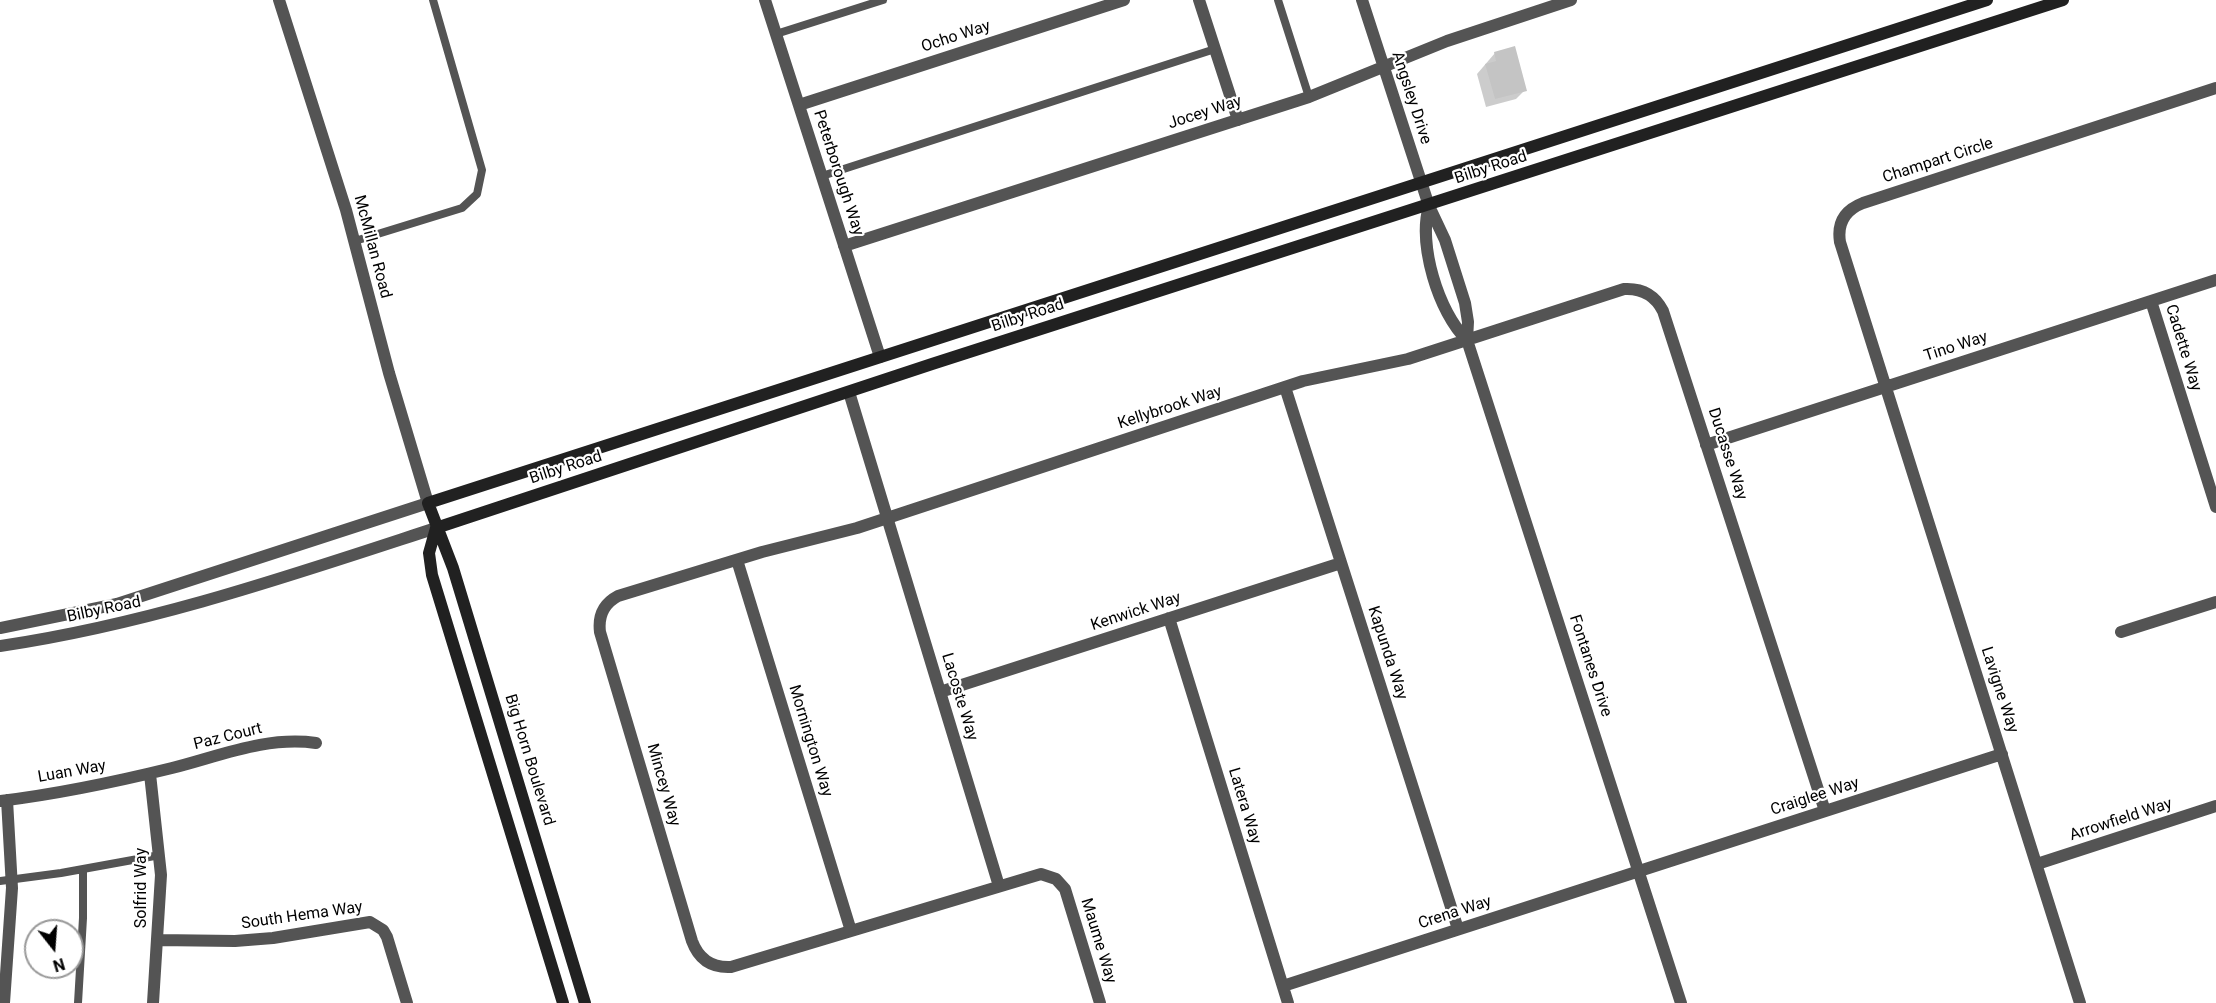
<!DOCTYPE html>
<html>
<head>
<meta charset="utf-8">
<style>
  body { margin:0 }
  #map { position:relative; width:2216px; height:1003px; overflow:hidden; background:#fff; font-family:Roboto,sans-serif }
  canvas { display:block }
  .north { position:absolute; left:24px; top:919px; width:60px; height:60px; box-sizing:border-box; background:#fff; border:2px solid #999; border-radius:50%; rotate:163deg; font-size:16px; font-weight:700; line-height:24px; text-align:center; color:#000 }
  .north::after { content:''; display:block; margin:auto; width:21px; height:27px; background:#000; clip-path:polygon(50% 0,100% 100%,50% 72%,0 100%) }
</style>
</head>
<body>
<div id="map">
<canvas width="2216" height="1003"></canvas>
<div class="north">N</div>
</div>
<script>
const ctx = document.querySelector('canvas').getContext('2d');
ctx.lineJoin = 'round';
function paint(path, color) {
  ctx.fillStyle = color;
  ctx.fill(path, 'evenodd');
}
function stroke(path, color, width, dash) {
  ctx.strokeStyle = color;
  ctx.lineWidth = width;
  ctx.lineCap = dash ? 'butt' : 'round';
  ctx.setLineDash(dash || []);
  ctx.stroke(path);
}
function drawText(font, color, halo, rows, align = 'center') {
  ctx.font = font + ' Roboto,sans-serif';
  ctx.lineWidth = 4.5;
  ctx.setLineDash([]);
  ctx.textBaseline = 'middle';
  ctx.strokeStyle = halo;
  ctx.fillStyle = color;
  for (const [text, x, y, turn = 0] of rows) {
    ctx.save();
    ctx.translate(x, y);
    ctx.rotate((+turn || 0) * Math.PI / 180);
    ctx.textAlign = isNaN(turn) ? turn : align;
    if (halo) ctx.strokeText(text, 0, 0);
    ctx.fillText(text, 0, 0);
    ctx.restore();
  }
}
const shadow = new Path2D(`
  M 1495,53 L 1525,90 L 1516,99 L 1486,107 L 1477,74 Z`);
const building = new Path2D(`
  M 1515,46 L 1527,91 L 1495,99 L 1485,64 L 1496,61 L 1494,52 Z`);
const service = new Path2D(`
  M 1278,0 L 1309,97
  M 776,34 L 883,0
  M 822,176 L 1215,49
  M 355,241 L 462,208 L 477,194 L 482,170 L 433,0
  M 0,881 L 61,873 L 160,855
  M 78,1003 L 83,918 L 83,870`);
const minor = new Path2D(`
  M 279,0 L 346,210 L 389,373 L 428,503
  M 765,0 L 880,357
  M 1199,0 L 1238,120
  M 1362,0 L 1429,206 L 1445,240 L 1465,303 L 1468,322 L 1467,340 L 1681,1003
  M 799,105 L 1124,0
  M 1429,206 C 1418,244 1438,312 1467,340
  M 844,246 L 1309,97 L 1447,41 L 1571,0
  M 2151,301 L 2216,507
  M 1285,387 L 1458,929
  M 849,392 L 999,886
  M 1706,445 L 2216,280
  M 737,560 L 851,931
  M 1169,618 L 1288,1003
  M 2121,632 L 2216,602
  M 940,692 L 1341,563
  M 150,774 L 161,875 L 153,1003
  M 0,801 C 58,794 115,782 172,768 C 220,756 266,736 316,743
  M 2037,864 L 2216,806
  M 158,940 L 235,941 L 273,938 L 370,922 L 383,930 L 387,937 L 407,1003
  M 1283,986 L 2002,754
  M 4,1003 L 12,888 L 7,800
  M 1100,1003 L 1065,889 L 1056,879 L 1041,874 L 731,967 C 712,968 699,960 692,941 L 600,632 C 598,616 603,604 618,596 L 762,552 L 857,528 L 1303,381 L 1408,359 L 1624,289 C 1642,288 1655,295 1663,311 L 1825,811
  M 2080,1003 L 1840,242 C 1837,223 1845,210 1863,203 L 2216,88`);
const tertiary = new Path2D(`
  M 0,628 L 117,604 L 428,503
  M 0,646 C 150,624 292,575 436,528`);
const secondary = new Path2D(`
  M 436,528 L 932,364 L 2063,0
  M 436,528 L 429,553 L 432,575 L 563,1003
  M 585,1003 L 453,568 L 428,503 L 1987,0`);
const streetNames = [
  ["Ocho Way",956,37,-18],
  ["Angsley Drive",1411,98,72],
  ["Jocey Way",1205,113,-18],
  ["Champart Circle",1938,161,-18],
  ["Bilby Road",1491,168,-18],
  ["Peterborough Way",838,173,72],
  ["McMillan Road",372,247,75],
  ["Bilby Road",1028,316,-18],
  ["Tino Way",1956,347,-18],
  ["Cadette Way",2183,348,73],
  ["Kellybrook Way",1170,408,-18],
  ["Ducasse Way",1727,454,72],
  ["Bilby Road",566,468,-18],
  ["Bilby Road",104,610,-12],
  ["Kenwick Way",1136,612,-18],
  ["Kapunda Way",1387,653,72],
  ["Fontanes Drive",1590,666,72],
  ["Lavigne Way",1999,690,72],
  ["Lacoste Way",959,697,73],
  ["Paz Court",228,737,-14],
  ["Mornington Way",810,741,73],
  ["Big Horn Boulevard",529,760,73],
  ["Luan Way",72,772,-10],
  ["Mincey Way",663,785,74],
  ["Craiglee Way",1815,797,-18],
  ["Latera Way",1244,806,73],
  ["Arrowfield Way",2121,820,-18],
  ["Solfrid Way",142,888,-90],
  ["Crena Way",1455,913,-18],
  ["South Hema Way",302,916,-8],
  ["Maume Way",1098,941,73]
];
paint(shadow, '#0003');
paint(building, '#c4c4c4');
stroke(service, '#545454', 8);
stroke(minor, '#545454', 12);
stroke(tertiary, '#545454', 12);
stroke(secondary, '#212121', 12);
drawText('16px', '#000', '#fff', streetNames);
</script>
</body>
</html>
